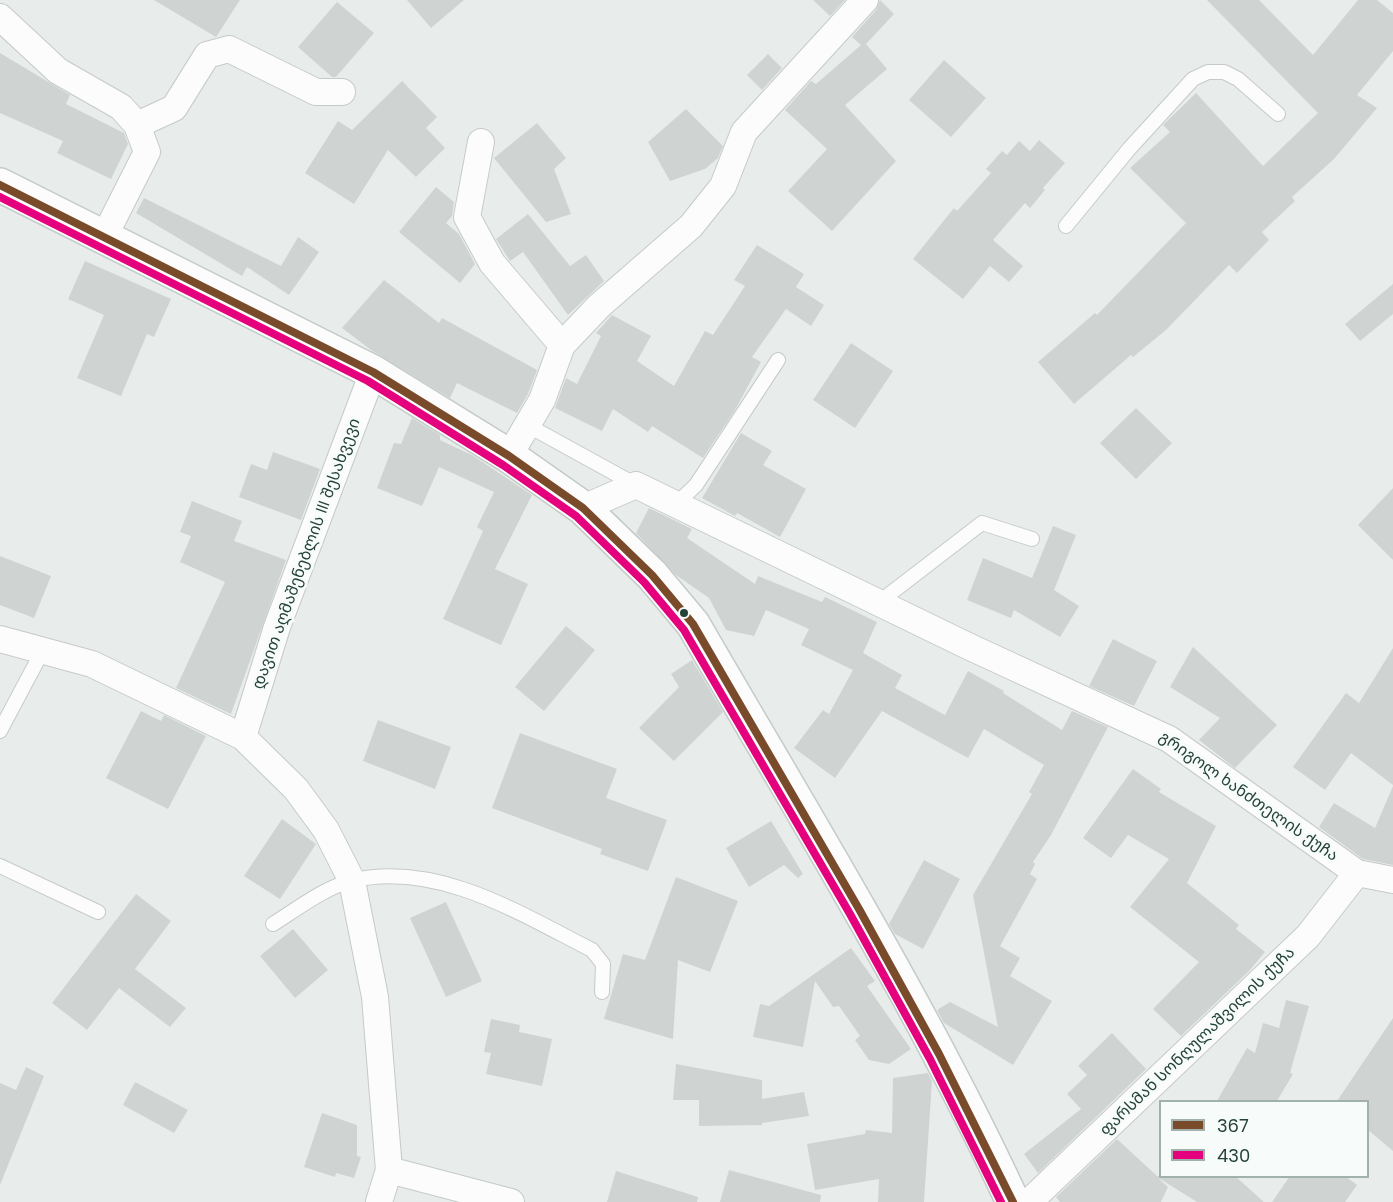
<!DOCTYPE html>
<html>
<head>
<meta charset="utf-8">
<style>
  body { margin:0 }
  #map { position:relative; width:1393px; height:1202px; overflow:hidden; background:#e8edeb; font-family:Poppins,sans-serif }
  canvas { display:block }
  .legend { position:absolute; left:1159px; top:1100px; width:210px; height:78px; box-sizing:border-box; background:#f7fbf9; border:2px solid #a3b1ad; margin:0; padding:8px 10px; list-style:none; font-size:18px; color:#24423a }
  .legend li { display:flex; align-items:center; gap:12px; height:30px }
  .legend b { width:30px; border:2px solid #a3b1ad }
</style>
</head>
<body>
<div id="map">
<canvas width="1393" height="1202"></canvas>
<ul class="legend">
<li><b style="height:8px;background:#7a4b2a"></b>367</li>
<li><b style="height:8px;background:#e5007d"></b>430</li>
</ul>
</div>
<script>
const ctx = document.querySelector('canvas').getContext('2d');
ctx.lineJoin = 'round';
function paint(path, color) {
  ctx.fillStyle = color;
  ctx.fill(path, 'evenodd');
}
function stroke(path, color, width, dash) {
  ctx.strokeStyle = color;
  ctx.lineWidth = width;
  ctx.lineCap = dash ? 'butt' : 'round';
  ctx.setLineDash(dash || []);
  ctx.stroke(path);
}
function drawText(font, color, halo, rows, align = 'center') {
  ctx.font = font + ' Poppins,"Noto Sans Georgian",sans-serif';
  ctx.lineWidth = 6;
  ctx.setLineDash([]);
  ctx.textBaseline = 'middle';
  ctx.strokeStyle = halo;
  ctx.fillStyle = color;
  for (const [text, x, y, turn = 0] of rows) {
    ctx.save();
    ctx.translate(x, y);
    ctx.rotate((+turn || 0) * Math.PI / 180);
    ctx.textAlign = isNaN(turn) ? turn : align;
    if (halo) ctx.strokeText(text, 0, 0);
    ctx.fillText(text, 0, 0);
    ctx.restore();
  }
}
const building = new Path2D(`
  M 154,0 L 240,0 L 216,37 Z
  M 407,0 L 464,0 L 431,28 Z
  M 813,0 L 845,0 L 830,16 Z
  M 880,0 L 894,14 L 866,44 L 887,69 L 845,105 L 896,161 L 832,231 L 788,191 L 827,149 L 785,110 L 811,81 L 816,84 L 861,45 L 852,37 L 876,10 Z
  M 1207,0 L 1259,0 L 1313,55 L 1358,0 L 1377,0 L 1393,13 L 1393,51 L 1357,95 L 1377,108 L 1334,159 L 1292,197 L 1295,201 L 1262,232 L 1269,240 L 1237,273 L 1229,265 L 1166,330 L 1133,357 L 1131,355 L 1074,404 L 1038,362 L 1095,313 L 1097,315 L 1186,223 L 1130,168 L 1170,132 L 1163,125 L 1196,93 L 1263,166 L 1318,113 Z
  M 337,2 L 374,33 L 336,77 L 332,77 L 298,47 Z
  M 0,53 L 70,95 L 66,104 L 124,133 L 128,144 L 111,179 L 57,153 L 63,141 L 0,113 Z
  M 768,54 L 782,68 L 762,90 L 747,75 Z
  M 944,60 L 986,98 L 951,137 L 909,100 Z
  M 402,81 L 437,117 L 426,128 L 445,148 L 416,177 L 388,150 L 354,204 L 305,173 L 338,121 L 352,130 Z
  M 686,109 L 723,146 L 718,158 L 705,169 L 670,181 L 648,142 Z
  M 537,123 L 566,158 L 554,169 L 571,214 L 546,222 L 494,158 Z
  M 1039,140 L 1065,163 L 1043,188 L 1045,190 L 1030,208 L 1025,203 L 993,240 L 1023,266 L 1009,282 L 990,266 L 963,299 L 913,259 L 954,208 L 957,211 L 991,173 L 986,169 L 1002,151 L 1007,155 L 1019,141 L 1030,151 Z
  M 436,187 L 454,202 L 452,216 L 446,223 L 459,234 L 475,264 L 460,283 L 399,232 Z
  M 144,198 L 281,266 L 298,237 L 319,252 L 289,295 L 247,267 L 242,276 L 136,213 Z
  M 528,214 L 570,266 L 586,255 L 604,281 L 568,315 L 523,252 L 510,261 L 496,239 Z
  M 757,245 L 804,274 L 796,287 L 824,305 L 811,326 L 786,309 L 752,357 L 761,362 L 735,410 L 703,458 L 652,426 L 648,432 L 613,409 L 602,431 L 555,408 L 566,378 L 577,384 L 601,336 L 596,333 L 612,315 L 651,336 L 637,361 L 674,386 L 705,331 L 713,335 L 745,286 L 734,280 Z
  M 85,261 L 171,299 L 154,337 L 147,334 L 121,396 L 77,378 L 104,315 L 68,299 Z
  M 384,280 L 439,323 L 442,318 L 537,370 L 528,394 L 517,413 L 457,383 L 450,398 L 371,350 L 342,328 Z
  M 1393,284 L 1393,314 L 1360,341 L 1345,324 Z
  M 851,343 L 893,371 L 855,428 L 813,400 Z
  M 1136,408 L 1172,443 L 1136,479 L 1100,443 Z
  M 412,418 L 440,435 L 440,440 L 472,455 L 532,495 L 495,569 L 528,584 L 501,645 L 443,619 L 483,531 L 477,527 L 494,492 L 439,467 L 422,506 L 377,488 L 394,443 L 401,444 Z
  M 741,433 L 772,451 L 763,465 L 806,489 L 780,537 L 737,513 L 735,516 L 702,498 Z
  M 273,452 L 320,469 L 301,520 L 239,497 L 251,464 L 267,470 Z
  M 1393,488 L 1393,560 L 1358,525 Z
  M 192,501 L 242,521 L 234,541 L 286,560 L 231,714 L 176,688 L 225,582 L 180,562 L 191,536 L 180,532 Z
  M 649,508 L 692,529 L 687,538 L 755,584 L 758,576 L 822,602 L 825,597 L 877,622 L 863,653 L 902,675 L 895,688 L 945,715 L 968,671 L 1004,691 L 1003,693 L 1062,730 L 1072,711 L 1108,727 L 1051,835 L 1033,862 L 1035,864 L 1030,874 L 1037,879 L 1000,946 L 1020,958 L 1010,976 L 1052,1001 L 1013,1065 L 944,1023 L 937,1010 L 950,1002 L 998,1027 L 973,895 L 1032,794 L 1029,792 L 1044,765 L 984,729 L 968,758 L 882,711 L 835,778 L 794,748 L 823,710 L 829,714 L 853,670 L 801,645 L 809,629 L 766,610 L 754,636 L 726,630 L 709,598 L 676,575 L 636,533 Z
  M 1053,526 L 1076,535 L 1054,590 L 1079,606 L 1060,637 L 1014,610 L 1011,618 L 967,600 L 983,558 L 1032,578 Z
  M 0,556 L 51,576 L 34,618 L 0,605 Z
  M 566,626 L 595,650 L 544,711 L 515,687 Z
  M 1113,639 L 1157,661 L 1134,706 L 1089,686 Z
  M 1193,647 L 1277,725 L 1235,768 L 1199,740 L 1220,718 L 1170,687 Z
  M 1393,648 L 1393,785 L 1351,753 L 1325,790 L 1293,767 L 1346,693 L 1359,703 Z
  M 692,660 L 723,712 L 674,761 L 639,728 L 679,687 L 671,674 Z
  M 141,711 L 161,721 L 164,715 L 206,736 L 168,809 L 106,778 Z
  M 378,720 L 451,747 L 435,789 L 363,761 Z
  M 520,733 L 617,769 L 606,798 L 667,820 L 648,871 L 600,854 L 602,849 L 492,808 Z
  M 1133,769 L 1161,789 L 1159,792 L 1216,826 L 1187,883 L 1239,925 L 1236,929 L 1265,952 L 1249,971 L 1181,1036 L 1153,1009 L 1199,962 L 1130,907 L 1169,859 L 1128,835 L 1111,858 L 1083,838 Z
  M 1393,786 L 1393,865 L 1363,859 L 1319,827 L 1334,803 L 1375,828 Z
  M 282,819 L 316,844 L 280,899 L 244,876 Z
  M 771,821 L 803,874 L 798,878 L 784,865 L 749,887 L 726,848 Z
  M 924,860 L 960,879 L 923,949 L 895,934 L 889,924 Z
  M 676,877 L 738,901 L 710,972 L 678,960 L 673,1039 L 604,1019 L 623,954 L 645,960 Z
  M 136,894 L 171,921 L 135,969 L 186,1008 L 170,1027 L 119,988 L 87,1030 L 52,1003 Z
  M 446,902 L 482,981 L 446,997 L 410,918 Z
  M 293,929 L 328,970 L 295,998 L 260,956 Z
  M 851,948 L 875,981 L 867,986 L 911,1049 L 889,1064 L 869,1060 L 855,1040 L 860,1036 L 839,1006 L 833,1007 L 815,981 L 803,1047 L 753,1037 L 760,1004 L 769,1006 Z
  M 1286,1000 L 1309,1006 L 1290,1073 L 1293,1074 L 1277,1101 L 1217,1101 L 1247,1048 L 1255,1053 L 1263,1023 L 1279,1028 Z
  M 1393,1018 L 1393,1151 L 1368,1130 L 1368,1101 L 1337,1101 Z
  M 491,1019 L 520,1025 L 519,1032 L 552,1039 L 542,1086 L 486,1074 L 491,1053 L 484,1052 Z
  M 1112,1033 L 1146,1069 L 1038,1173 L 1024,1154 L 1081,1109 L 1067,1094 L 1087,1075 L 1078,1066 Z
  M 676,1064 L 762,1080 L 762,1099 L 804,1092 L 809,1116 L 762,1123 L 762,1125 L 699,1126 L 699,1100 L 673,1100 Z
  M 26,1067 L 44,1076 L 0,1185 L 0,1083 L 16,1090 Z
  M 928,1073 L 932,1081 L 924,1202 L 878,1202 L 879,1179 L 815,1190 L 807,1144 L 865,1134 L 866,1130 L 892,1133 L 893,1078 Z
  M 135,1082 L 188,1110 L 174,1133 L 123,1105 Z
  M 322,1113 L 357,1125 L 357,1156 L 361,1157 L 354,1178 L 336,1173 L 335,1177 L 304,1167 Z
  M 1117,1139 L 1157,1176 L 1235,1176 L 1264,1202 L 1197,1202 L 1157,1177 L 1168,1187 L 1161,1202 L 1060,1202 L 1056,1197 Z
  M 729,1170 L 821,1195 L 820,1202 L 720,1202 Z
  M 616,1171 L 698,1197 L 697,1202 L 607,1202 Z
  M 1290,1176 L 1345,1176 L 1357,1185 L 1345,1202 L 1272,1202 Z`);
const lane = new Path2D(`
  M 1066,226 L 1129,149 L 1193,79 L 1208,72 L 1224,72 L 1238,79 L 1278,114
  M 527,425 L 636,485
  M 675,505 L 696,485 L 778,360
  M 878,603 L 982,523 L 1032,539
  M 0,731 L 43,650
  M 0,866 L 98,912
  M 273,924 C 297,909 325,887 354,880 C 439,862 519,913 592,950 L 603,964 L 602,992`);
const street = new Path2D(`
  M 0,17 L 58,71 L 121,107 L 137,125 L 147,152 L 105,235
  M 137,125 L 174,108 L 207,55 L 229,49 L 316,92 L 342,92
  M 481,142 L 467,217 L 492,263 L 562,345
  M 509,456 L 542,400 L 562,345 L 599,306 L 691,226 L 723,186 L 744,132 L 865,0
  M 583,508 L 636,485 L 970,647 L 1169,739 L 1357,873 L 1393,880
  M 0,639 L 92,664 L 243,737 L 296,789 L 326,830 L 352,881 L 375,997 L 389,1170 L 379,1202
  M 243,737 L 277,627 L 373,372
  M 389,1170 L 511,1202
  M 1029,1202 L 1308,936 L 1357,873`);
const secondary = new Path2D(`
  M 0,185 L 373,372 L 509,456 L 583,508 L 652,575 L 693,624 C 803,814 920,1002 1013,1202`);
const bus1 = new Path2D(`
  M 0,185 L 373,372 L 509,456 L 583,508 L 652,575 L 693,624 L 859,909 L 939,1054 L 1013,1202`);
const bus2 = new Path2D(`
  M 0,197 L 368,381 L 503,465 L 576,516 L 644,582 L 684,630 L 850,914 L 930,1059 L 1001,1202`);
const markers = [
  [684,613,5,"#24423a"]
];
const streetNames = [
  ["დავით აღმაშენებლის III შესახვევი",307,554,-70],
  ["გრიგოლ ხანძთელის ქუჩა",1248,797,35],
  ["ფარსმან სონღულაშვილის ქუჩა",1198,1042,-44]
];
paint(building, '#cfd4d2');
stroke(lane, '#c5cac8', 16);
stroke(street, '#c5cac8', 28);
stroke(secondary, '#c3cbc8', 36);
stroke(lane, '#fcfcfc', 14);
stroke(street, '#fcfcfc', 26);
stroke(secondary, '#fcfcfc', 33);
stroke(bus1, '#7a4b2a', 8);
stroke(bus2, '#e5007d', 8);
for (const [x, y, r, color] of markers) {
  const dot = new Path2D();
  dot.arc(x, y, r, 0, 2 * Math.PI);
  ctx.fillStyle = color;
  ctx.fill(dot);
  stroke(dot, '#f7fbf9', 2);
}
drawText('16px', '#24423a', '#f7fbf9', streetNames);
</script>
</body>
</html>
